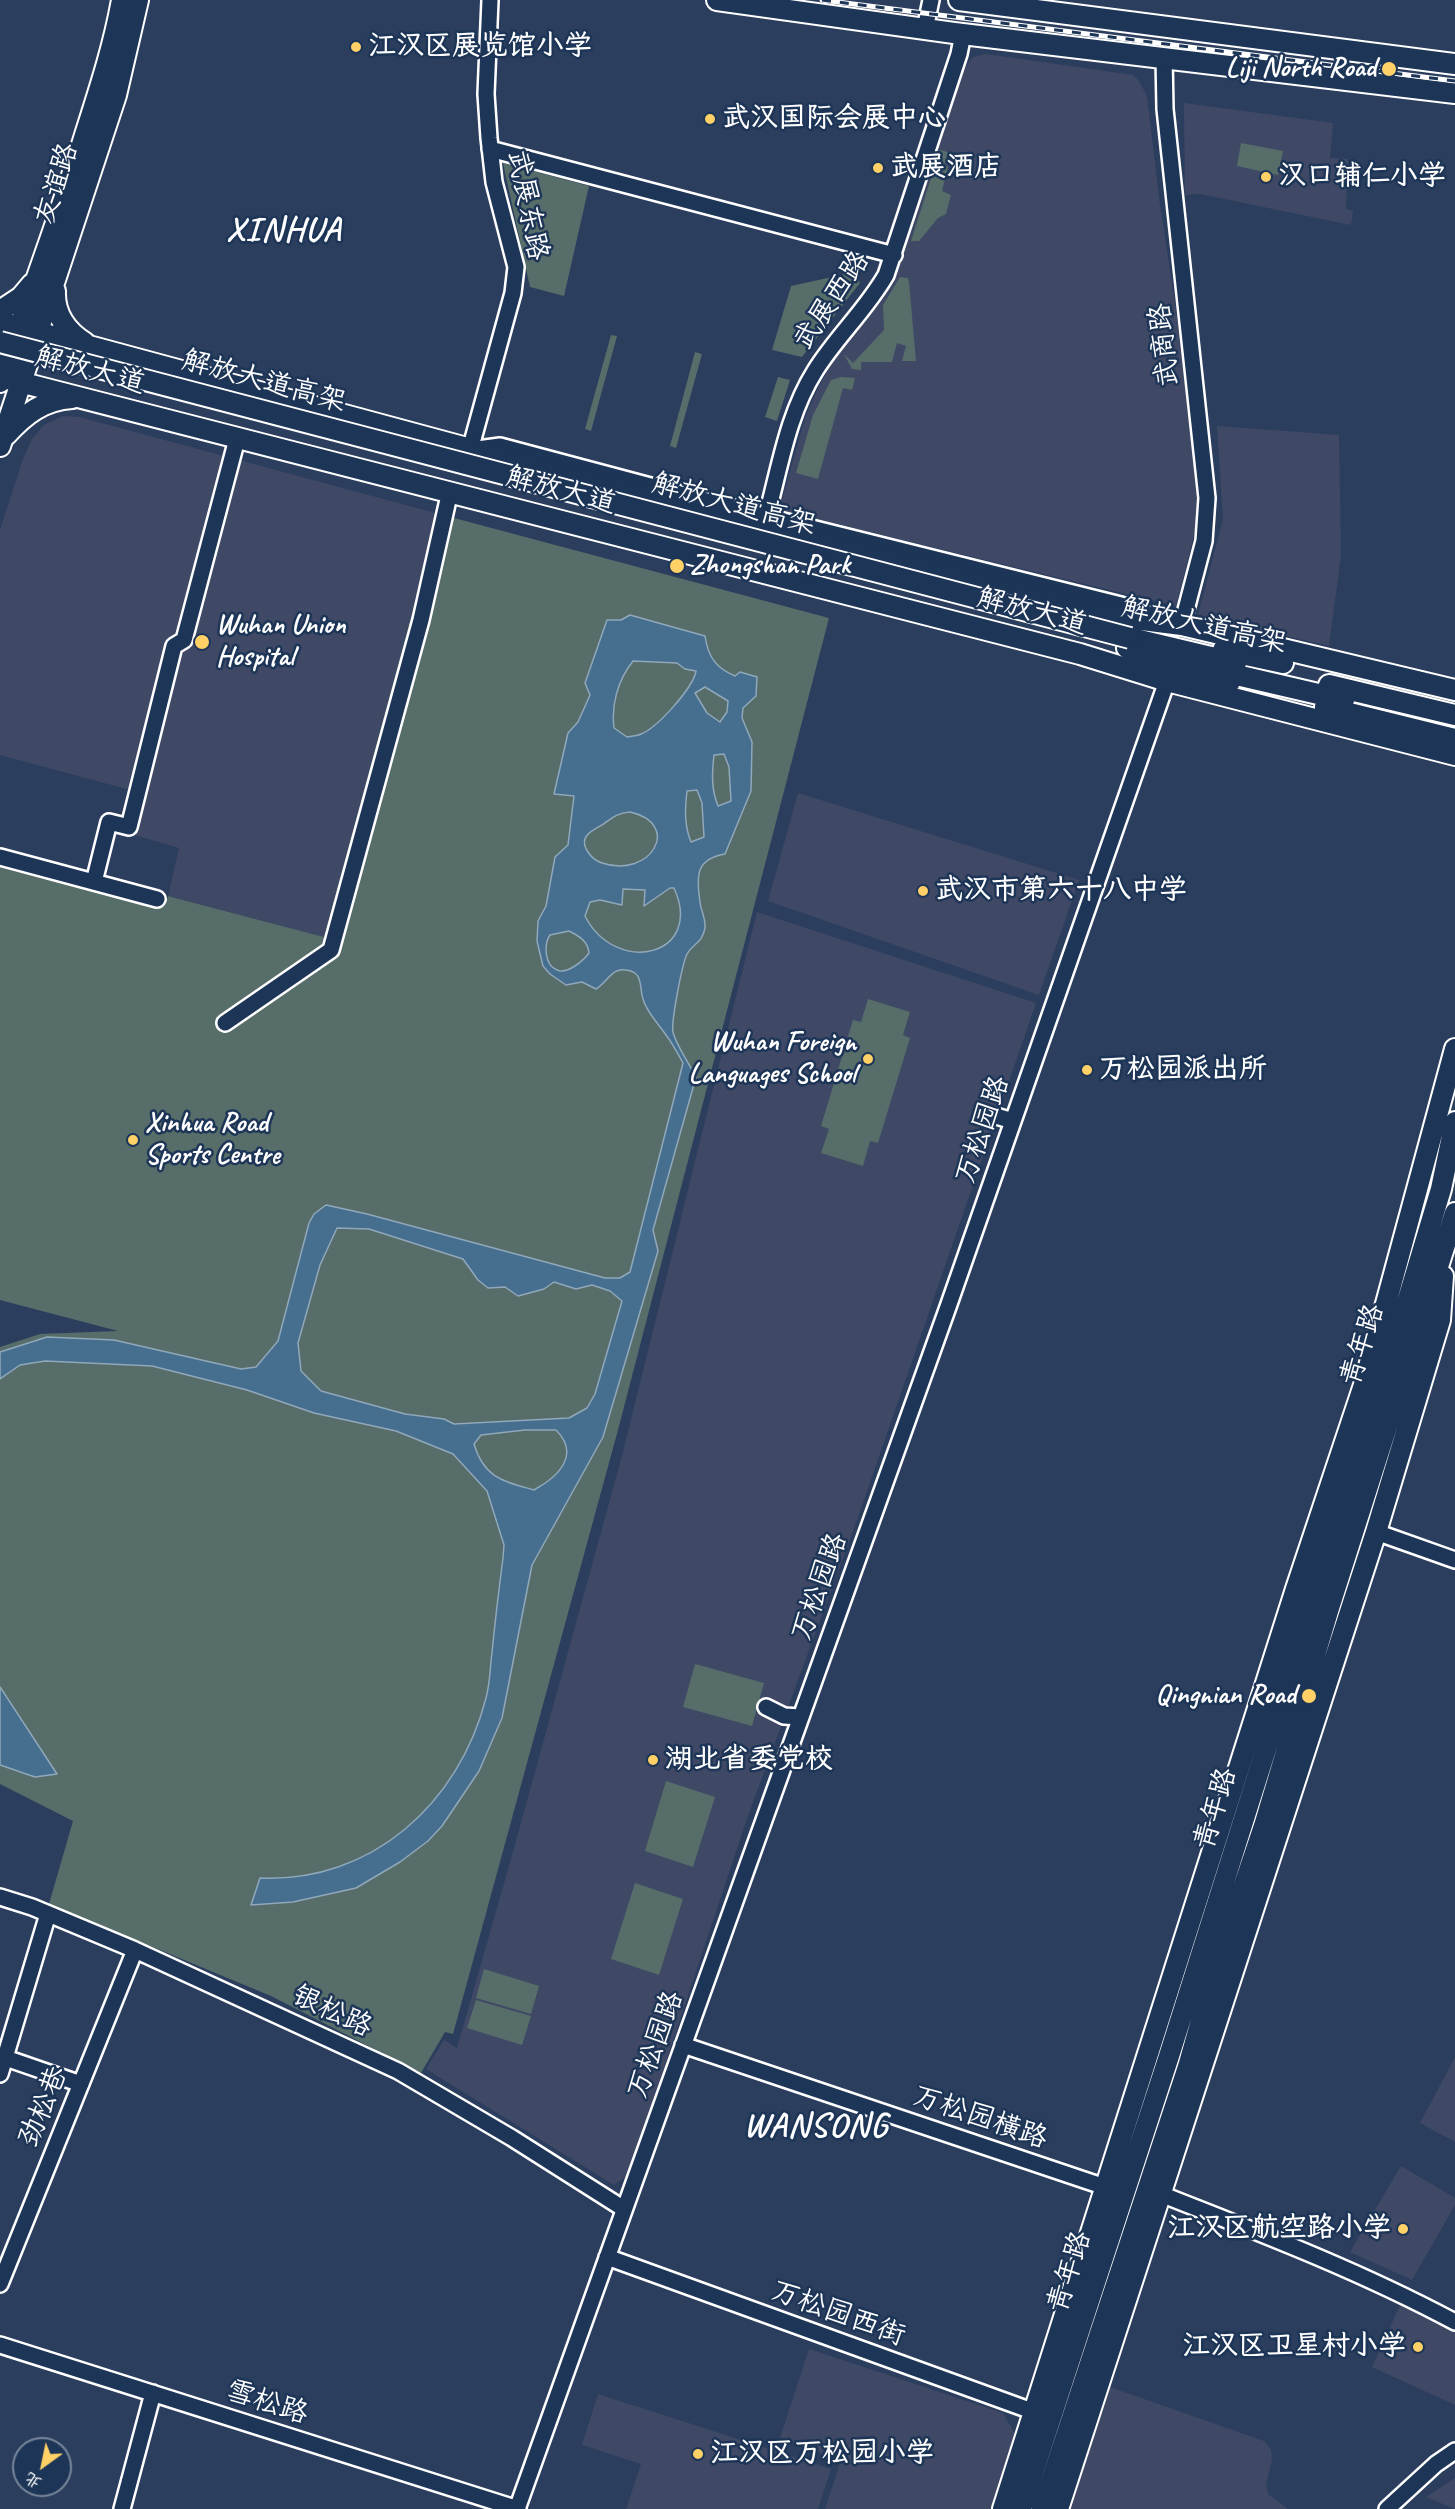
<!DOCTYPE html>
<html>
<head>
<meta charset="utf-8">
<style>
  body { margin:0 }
  #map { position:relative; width:1455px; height:2509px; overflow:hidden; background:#2c3e5e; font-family:Caveat,"LXGW WenKai TC",sans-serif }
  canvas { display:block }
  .north { position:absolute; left:12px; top:2437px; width:60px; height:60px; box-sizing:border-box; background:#1d3557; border:2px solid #77869a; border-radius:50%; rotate:213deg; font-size:16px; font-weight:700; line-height:24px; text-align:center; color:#fff }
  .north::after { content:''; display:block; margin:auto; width:21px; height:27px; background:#ffd166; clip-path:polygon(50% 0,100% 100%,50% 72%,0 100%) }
</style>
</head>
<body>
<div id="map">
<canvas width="1455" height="2509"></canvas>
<div class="north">北</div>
</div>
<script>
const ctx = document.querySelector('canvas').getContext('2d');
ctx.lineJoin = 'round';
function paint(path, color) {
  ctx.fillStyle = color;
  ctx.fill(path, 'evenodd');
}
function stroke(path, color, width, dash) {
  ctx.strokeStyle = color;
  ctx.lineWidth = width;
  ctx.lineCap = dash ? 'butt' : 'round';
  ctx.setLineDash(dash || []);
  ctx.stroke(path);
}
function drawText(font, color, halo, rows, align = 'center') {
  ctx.font = font + ' Caveat,"LXGW WenKai TC",sans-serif';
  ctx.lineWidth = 5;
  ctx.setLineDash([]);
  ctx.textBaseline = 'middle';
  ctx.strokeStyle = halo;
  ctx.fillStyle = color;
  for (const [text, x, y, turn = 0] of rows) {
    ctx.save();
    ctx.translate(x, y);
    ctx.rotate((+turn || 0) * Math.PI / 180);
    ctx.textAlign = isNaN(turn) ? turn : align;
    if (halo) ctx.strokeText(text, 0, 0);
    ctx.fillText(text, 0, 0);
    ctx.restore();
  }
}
const built = new Path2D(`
  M 986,54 L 1133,75 L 1139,81 L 1147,96 L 1160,205 L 1201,472 L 1200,511 L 1176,606 L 779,510 L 805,418 L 818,388 L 840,349 L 891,277 L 965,68 L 973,57 Z
  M 1184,103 L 1333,123 L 1330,158 L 1348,159 L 1346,209 L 1353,211 L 1351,225 L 1200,194 L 1185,195 Z
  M 63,416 L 79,417 L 439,514 L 324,937 L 169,896 L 166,906 L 179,848 L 124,832 L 134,791 L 0,755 L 0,530 L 23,459 L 32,439 L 44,425 Z
  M 1217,426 L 1339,435 L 1341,555 L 1329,646 L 1198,615 L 1223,519 Z
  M 798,793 L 1079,880 L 1039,995 L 768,901 Z
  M 757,912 L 1036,1003 L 856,1523 L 749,1813 L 628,2175 L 614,2185 L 426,2069 L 444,2040 L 457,2048 L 511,1859 L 622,1456 Z
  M 1455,2057 L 1455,2142 L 1420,2123 Z
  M 1401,2166 L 1455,2198 L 1455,2205 L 1412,2280 L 1350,2252 Z
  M 1402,2301 L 1455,2327 L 1455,2405 L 1372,2367 Z
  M 809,2349 L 1003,2413 L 1015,2434 L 993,2509 L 825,2509 L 841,2460 L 780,2438 Z
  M 1107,2386 L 1264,2441 L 1271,2450 L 1272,2460 L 1266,2485 L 1268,2494 L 1288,2509 L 1067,2509 Z
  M 598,2394 L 831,2469 L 818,2509 L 626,2509 L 641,2464 L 582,2445 Z
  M 1455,2478 L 1455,2509 L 1426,2497 Z`);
const green = new Path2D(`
  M 1241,143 L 1283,151 L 1278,175 L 1237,166 Z
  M 940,150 L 948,152 L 944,165 L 948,167 L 942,191 L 951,195 L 946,214 L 938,218 L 919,241 L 911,241 Z
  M 503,163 L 589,186 L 564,296 L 530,287 Z
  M 855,272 L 860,283 L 802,357 L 772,350 L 791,286 Z
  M 900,277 L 908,278 L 909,282 L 916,361 L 902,361 L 906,346 L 897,343 L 892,362 L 861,362 L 861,370 L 852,369 L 844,354 L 853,363 L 884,330 L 883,305 Z
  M 611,335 L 617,336 L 591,431 L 585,429 Z
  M 695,352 L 702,354 L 676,448 L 670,446 Z
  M 778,377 L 790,380 L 777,421 L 765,417 Z
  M 841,377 L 855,378 L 852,390 L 843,388 L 818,479 L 796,473 L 813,415 L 831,380 Z
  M 439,514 L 829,618 L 618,1430 L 453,2034 L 445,2032 L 421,2073 L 271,1996 L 49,1904 L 73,1821 L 0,1784 L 0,1347 L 40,1334 L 118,1331 L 0,1300 L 0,863 L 165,906 L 168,896 L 324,937 Z
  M 868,999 L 910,1012 L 903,1035 L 910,1038 L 878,1143 L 870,1141 L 863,1166 L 821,1153 L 829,1129 L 821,1126 L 853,1020 L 861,1022 Z
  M 695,1664 L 764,1683 L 752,1726 L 683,1707 Z
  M 666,1781 L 715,1797 L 693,1867 L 645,1851 Z
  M 635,1883 L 683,1899 L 659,1975 L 611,1959 Z
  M 484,1969 L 539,1986 L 531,2014 L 476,1998 Z
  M 476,2000 L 531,2016 L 522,2045 L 467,2028 Z`);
const water = new Path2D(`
  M 630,615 L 705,636 C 708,657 716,668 735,676 L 740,672 L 757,677 L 756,696 L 743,708 L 742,718 L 752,742 L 751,791 L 725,854 C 696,859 696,875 700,902 C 701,912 706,918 705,928 C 702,944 693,943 687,954 C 682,965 671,1021 673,1032 C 676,1045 690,1065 696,1077 L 653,1230 L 658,1251 L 603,1437 L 532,1565 L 502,1718 L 479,1771 L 442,1826 L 428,1841 L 400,1862 L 356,1888 L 293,1902 L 251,1905 L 260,1878 C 372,1883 459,1803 486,1698 C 490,1684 490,1667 492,1653 C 495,1621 499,1589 503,1558 L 504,1545 L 487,1491 L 453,1454 L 396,1431 L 314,1413 L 247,1390 L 152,1366 L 45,1361 L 20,1365 L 0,1379 L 0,1352 L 47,1337 L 114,1340 L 241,1369 L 256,1367 L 278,1341 L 309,1223 L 314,1214 L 326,1205 L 367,1214 L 605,1278 L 620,1278 L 630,1272 L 683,1063 C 678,1054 673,1044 666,1035 C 658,1023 647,1013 643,999 C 639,987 644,972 626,970 C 612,967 607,983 596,989 L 582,982 L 566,985 L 550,974 L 543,966 L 537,941 L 538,921 L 546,906 L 555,857 L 568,845 L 574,796 L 554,794 L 568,733 L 578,722 L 590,695 L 585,683 L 607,620 L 621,620 ZM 633,661 L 677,663 L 685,669 L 696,671 C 693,688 657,728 641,734 C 637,736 631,736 627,737 L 614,728 C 611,704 618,680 633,661 ZM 705,687 L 728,701 L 727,712 L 720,722 L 707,713 L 695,693 ZM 724,754 L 729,767 L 731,801 L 718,806 C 711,789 712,773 714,755 ZM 697,790 L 702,803 L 704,837 L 691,842 C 684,825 685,809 687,791 ZM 630,812 C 683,824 651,879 602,863 C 596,861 591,857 588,852 C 578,837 591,831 602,825 C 612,818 617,813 630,812 ZM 670,888 L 674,888 C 705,956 616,977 585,916 L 590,902 L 600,900 L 622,905 L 623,889 L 645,890 L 644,906 ZM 569,931 C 579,936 588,941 589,953 C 584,960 567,975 557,970 C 544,965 544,944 550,935 ZM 337,1228 L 369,1229 L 463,1259 L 478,1280 L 488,1288 L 505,1287 L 518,1296 L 544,1289 L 554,1282 L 576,1289 L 592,1285 L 610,1291 L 622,1301 L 595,1394 L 587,1408 L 569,1418 L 454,1424 L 444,1419 L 405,1414 L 321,1391 L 301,1371 L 298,1343 L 320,1265 ZM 525,1430 L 556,1430 C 581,1455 558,1477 534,1490 C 503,1481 484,1478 474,1444 L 481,1435 Z
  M 0,1687 L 57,1774 L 35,1777 L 0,1765 Z`);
const minor = new Path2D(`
  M 490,0 L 486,94 L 489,138 L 494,182 L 516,267 L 513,293 L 470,450 L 500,446 L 767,517 L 1121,605 L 1151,615
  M 925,29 L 931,0
  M 1164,57 L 1165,109 L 1207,498 L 1204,541 L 1182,625 L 1173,622
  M 490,149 L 894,255
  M 764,525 C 779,474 786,417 815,371 C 836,337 866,310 886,275 L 959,54 L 963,34
  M 0,857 L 157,899
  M 94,882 L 109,822 L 129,827 L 174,646 L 184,640 L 237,439
  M 225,1023 L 331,950 L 421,620 L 450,491
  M 996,1116 L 1013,1121
  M 1376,1532 L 1455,1560
  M 766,1707 L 784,1716 L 801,1717
  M 0,1897 L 32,1907 L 135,1950 L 398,2071 L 512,2138 L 624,2209
  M 683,2045 L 1114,2190
  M 0,2056 L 81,2084
  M 0,2074 L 48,1914
  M 1153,2191 C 1255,2231 1358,2270 1455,2322
  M 607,2257 L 1043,2415
  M 0,2284 L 135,1950
  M 0,2345 L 518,2509
  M 122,2509 L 153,2393
  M 517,2509 L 948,1307 L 1167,681
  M 1387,2509 L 1436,2464 L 1455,2451`);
const major = new Path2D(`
  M 717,0 L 954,33 L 1455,93
  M 959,0 L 1455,64
  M 55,291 C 54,314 66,331 85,343
  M 0,311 L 21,297 L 32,284
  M 0,322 L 763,528 L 1118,617 L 1182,625 L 1455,690
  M 0,377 L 1080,654 L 1167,681 L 1455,755
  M 0,382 C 29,299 60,216 86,132 C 100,88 114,45 122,0
  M 6,435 C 25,414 43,400 72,398
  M 0,446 L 116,95 L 138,0
  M 1131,638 L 1236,663
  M 1127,648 L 1229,684
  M 1223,650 L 1283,663
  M 1215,670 L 1344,700
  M 1329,685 L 1455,715
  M 1325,707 L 1455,739
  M 1003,2509 L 1296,1589 L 1364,1385 L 1455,1049
  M 1021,2509 L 1169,2056 L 1406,1306 L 1441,1189 L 1455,1122
  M 1042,2509 L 1188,2067 L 1216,1968 L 1264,1826 L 1329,1608 L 1455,1213
  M 1058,2509 L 1376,1532 L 1440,1320 L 1443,1276`);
const rail = new Path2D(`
  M 822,0 L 1455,81`);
const majorBridge = new Path2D(`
  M 0,342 L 1130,638`);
const markers = [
  [356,47,6,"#ffd166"],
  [1389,69,8,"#ffd166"],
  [710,119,6,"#ffd166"],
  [878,168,6,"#ffd166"],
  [1266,177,6,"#ffd166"],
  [677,566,8,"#ffd166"],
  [202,642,8,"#ffd166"],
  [923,891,6,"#ffd166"],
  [868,1059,6,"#ffd166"],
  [1087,1070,6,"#ffd166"],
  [133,1140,6,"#ffd166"],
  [1309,1696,8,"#ffd166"],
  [653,1760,6,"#ffd166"],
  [1403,2229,6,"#ffd166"],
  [1418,2347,6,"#ffd166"],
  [698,2454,6,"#ffd166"]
];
const poiNames = [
  ["江汉区展览馆小学",368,47],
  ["Liji North Road",1376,69,"right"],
  ["武汉国际会展中心",722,119],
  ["武展酒店",890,168],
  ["汉口辅仁小学",1278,177],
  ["Zhongshan Park",690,566],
  ["Wuhan Union",216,626],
  ["Hospital",216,658],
  ["武汉市第六十八中学",935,891],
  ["Wuhan Foreign",856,1043,"right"],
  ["Languages School",856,1075,"right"],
  ["万松园派出所",1099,1070],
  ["Xinhua Road",145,1124],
  ["Sports Centre",145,1156],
  ["Qingnian Road",1296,1696,"right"],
  ["湖北省委党校",665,1760],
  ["江汉区航空路小学",1391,2229,"right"],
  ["江汉区卫星村小学",1406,2347,"right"],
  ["江汉区万松园小学",710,2454]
];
const streetNames = [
  ["友谊路",57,184,-72],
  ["武展东路",527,205,79],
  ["武展西路",832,301,-56],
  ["武商路",1165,345,-96],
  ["解放大道",90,371,15],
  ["解放大道高架",264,382,15],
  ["解放大道",561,491,15],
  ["解放大道高架",734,505,15],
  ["解放大道",1032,612,15],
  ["解放大道高架",1204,626,13],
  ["万松园路",983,1130,-71],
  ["青年路",1363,1345,-72],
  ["万松园路",820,1587,-70],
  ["青年路",1216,1809,-73],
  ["银松路",332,2012,25],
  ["万松园路",656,2045,-70],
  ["劲松巷",44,2107,-68],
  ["万松园横路",980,2118,19],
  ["青年路",1070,2272,-72],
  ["万松园西街",838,2314,20],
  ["雪松路",267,2403,18]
];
const districtNames = [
  ["XINHUA",284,231],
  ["WANSONG",816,2127]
];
paint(built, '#3f4966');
paint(green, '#576d69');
paint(water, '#466e8e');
stroke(water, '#90a8bb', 1.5);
stroke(minor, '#fff', 20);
stroke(major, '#fff', 24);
stroke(minor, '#1d3557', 15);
stroke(major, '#1d3557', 20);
stroke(rail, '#fff', 5);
stroke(rail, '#1d3557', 3, [9]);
stroke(majorBridge, '#fff', 24, []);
stroke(majorBridge, '#1d3557', 20);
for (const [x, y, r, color] of markers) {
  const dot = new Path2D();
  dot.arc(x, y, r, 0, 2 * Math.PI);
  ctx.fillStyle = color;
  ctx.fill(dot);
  stroke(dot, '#1d3557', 2);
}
drawText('bold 28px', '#fff', '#1d3557', poiNames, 'left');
drawText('28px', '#fff', '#1d3557', streetNames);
ctx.letterSpacing = '1.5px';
drawText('bold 34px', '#fff', '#1d3557', districtNames);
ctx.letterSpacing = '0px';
</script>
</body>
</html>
